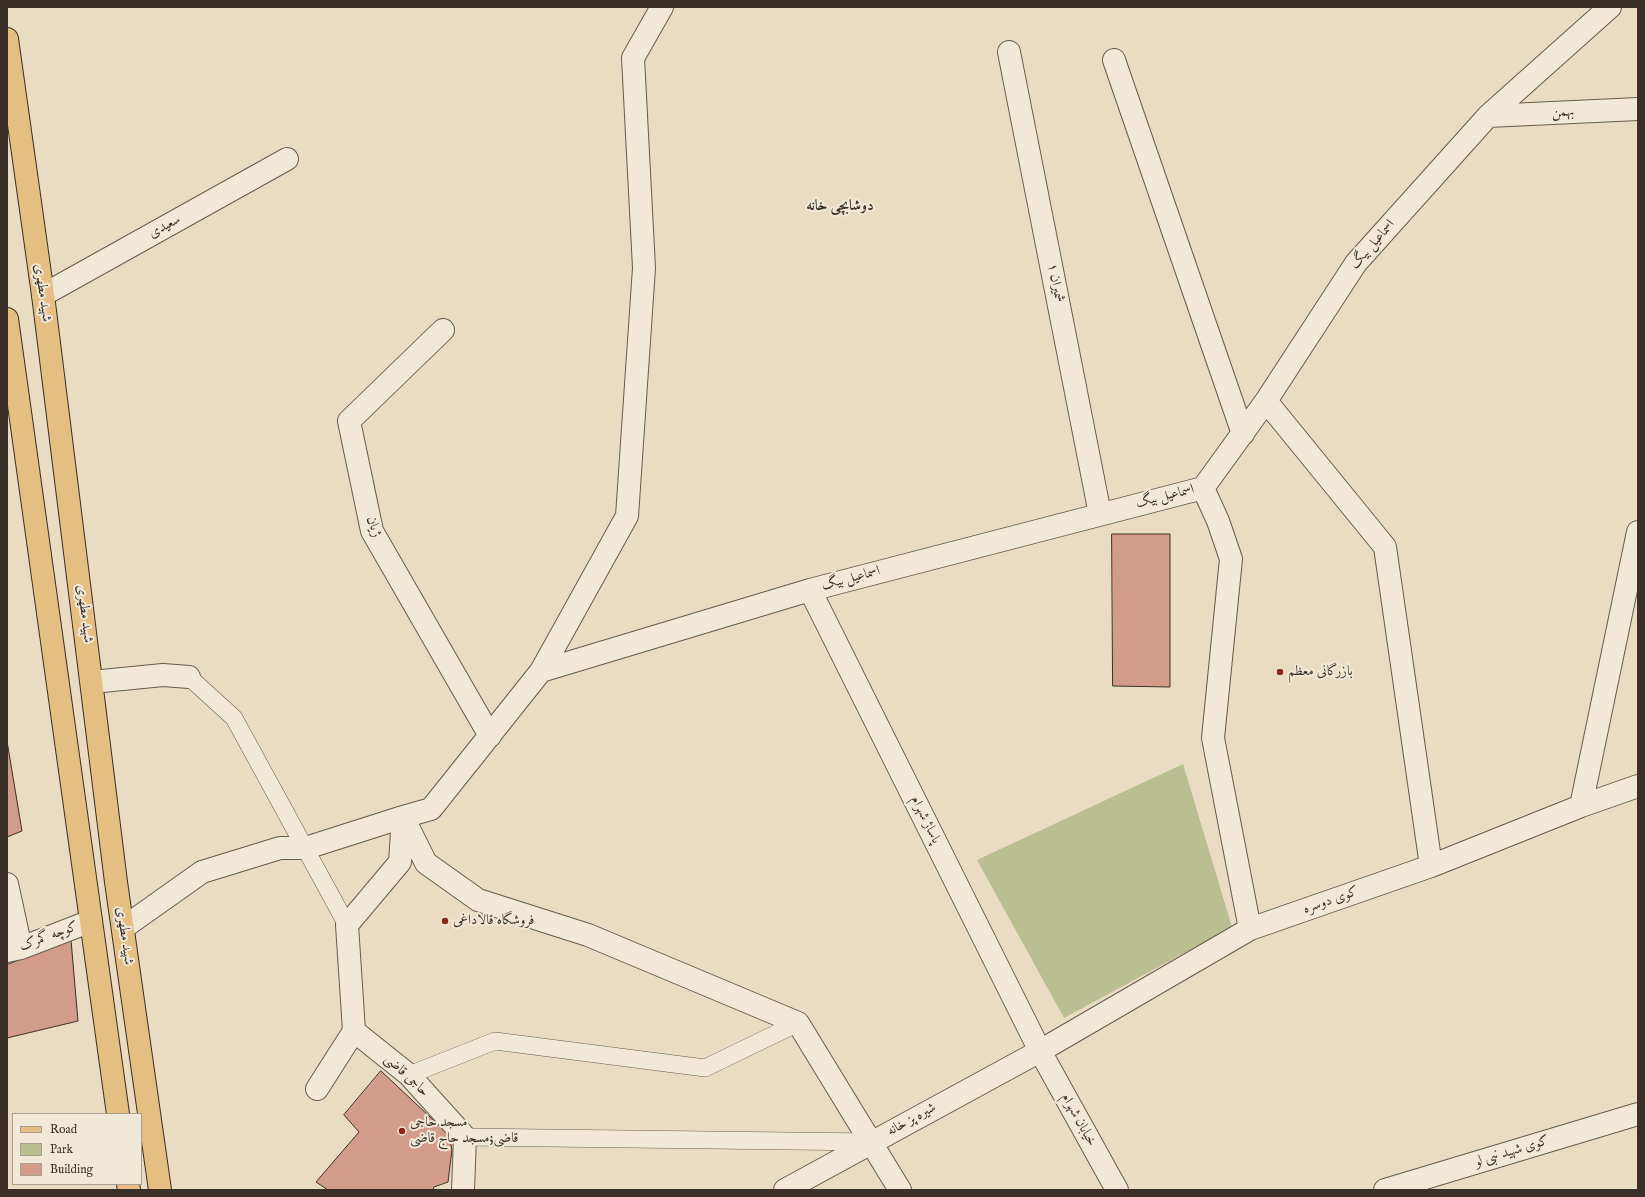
<!DOCTYPE html>
<html>
<head>
<meta charset="utf-8">
<style>
  body { margin:0 }
  #map { position:relative; width:1645px; height:1197px; overflow:hidden; background:#eadcc3; font-family:"IM FELL English",serif }
  canvas { display:block }
  .frame { position:absolute; inset:0; border:8px solid #3a3027; pointer-events:none }
  .legend { position:absolute; left:12px; top:1113px; width:130px; height:72px; box-sizing:border-box; background:#f1e8d8; border:1px solid #a89e91; margin:0; padding:5px 7px; list-style:none; font-size:12px; color:#3a3027 }
  .legend li { display:flex; align-items:center; gap:8px; height:20px }
  .legend b { width:20px; border:1px solid #a89e91 }
</style>
</head>
<body>
<div id="map">
<canvas width="1645" height="1197"></canvas>
<div class="frame"></div>
<ul class="legend">
<li><b style="height:5px;background:#e5be82"></b>Road</li>
<li><b style="height:11px;background:#babf92"></b>Park</li>
<li><b style="height:11px;background:#d39b8a"></b>Building</li>
</ul>
</div>
<script>
const ctx = document.querySelector('canvas').getContext('2d');
ctx.lineJoin = 'round';
function paint(path, color) {
  ctx.fillStyle = color;
  ctx.fill(path, 'evenodd');
}
function stroke(path, color, width, dash) {
  ctx.strokeStyle = color;
  ctx.lineWidth = width;
  ctx.lineCap = dash ? 'butt' : 'round';
  ctx.setLineDash(dash || []);
  ctx.stroke(path);
}
function drawText(font, color, halo, rows, align = 'center') {
  ctx.font = font + ' "IM FELL English",Amiri,serif';
  ctx.lineWidth = 4;
  ctx.setLineDash([]);
  ctx.textBaseline = 'middle';
  ctx.strokeStyle = halo;
  ctx.fillStyle = color;
  for (const [text, x, y, turn = 0] of rows) {
    ctx.save();
    ctx.translate(x, y);
    ctx.rotate((+turn || 0) * Math.PI / 180);
    ctx.textAlign = isNaN(turn) ? turn : align;
    if (halo) ctx.strokeText(text, 0, 0);
    ctx.fillText(text, 0, 0);
    ctx.restore();
  }
}
const green = new Path2D(`
  M 1183,764 L 1232,927 L 1064,1018 L 977,860 Z`);
const building = new Path2D(`
  M 1112,534 L 1170,534 L 1170,687 L 1113,686 Z
  M 7,741 L 22,831 L 7,837 Z
  M 71,940 L 78,1021 L 7,1038 L 7,965 Z
  M 381,1071 L 444,1130 L 450,1139 L 452,1150 L 448,1182 L 434,1187 L 433,1190 L 328,1190 L 316,1182 L 359,1132 L 344,1115 Z`);
const lane = new Path2D(`
  M 189,677 L 234,718 L 347,925
  M 409,1075 L 495,1041 L 705,1068 L 798,1023
  M 465,1137 L 872,1142`);
const street = new Path2D(`
  M 1009,52 L 1100,514
  M 1114,60 L 1243,434
  M 1488,116 L 1638,109
  M 43,295 L 287,159
  M 443,330 L 349,421 L 372,531 L 490,736
  M 1266,401 L 1385,547 L 1431,866
  M 1203,488 L 1218,521 L 1231,559 L 1213,738 L 1250,929
  M 810,590 L 1040,1051 L 1117,1190
  M 541,671 L 810,590 L 1203,488 L 1266,401 L 1356,263 L 1488,116 L 1610,7
  M 92,682 L 163,675 L 189,677
  M 1581,806 L 1638,532
  M 7,884 L 21,948
  M 123,928 L 202,872 L 280,848 L 306,848 L 403,817 L 426,863 L 478,900 L 588,935 L 798,1023 L 900,1190
  M 7,951 L 21,948 L 91,921
  M 354,1031 L 347,925 L 400,862 L 403,817 L 431,809 L 541,671 L 627,516 L 644,268 L 633,58 L 662,7
  M 317,1089 L 354,1031 L 409,1075 L 465,1137 L 463,1190
  M 785,1190 L 1040,1051 L 1250,929 L 1431,866 L 1581,806 L 1638,786
  M 1385,1190 L 1638,1114`);
const primary = new Path2D(`
  M 7,39 L 43,295 L 116,882 L 160,1190
  M 7,319 L 118,1114
  M 128,1184 L 129,1190`);
const markers = [
  [1280,672,4,"#8f2418"],
  [445,921,4,"#8f2418"],
  [402,1131,4,"#8f2418"]
];
const streetNames = [
  ["بهمن",1563,113,-3],
  ["سعیدی",165,227,-29],
  ["اسماعیل بیگ",1373,245,-49],
  ["شمیران ۱",1055,283,79],
  ["شهید مطهری",42,293,82],
  ["اسماعیل بیگ",1165,497,-14],
  ["ژیان",373,527,71],
  ["اسماعیل بیگ",851,579,-15],
  ["شهید مطهری",84,614,83],
  ["پاساژ شهرام",925,820,64],
  ["کوی دوسره",1331,901,-19],
  ["شهید مطهری",124,936,82],
  ["کوچه گمرک",49,937,-20],
  ["حاجی قاضی",406,1076,43],
  ["شیره پز خانه",912,1120,-29],
  ["خیابان شهرام",1078,1120,61],
  ["کوی شهید نبی لو",1512,1152,-17]
];
const poiNames = [
  ["بازرگانی معظم",1288,672],
  ["فروشگاه قالاداغی",453,921],
  ["مسجد حاجی",410,1123],
  ["قاضی;مسجد حاج قاضی",410,1139]
];
const neighbourhoodNames = [
  ["دوشابچی خانه",840,207]
];
paint(green, '#babf92');
paint(building, '#d39b8a');
stroke(building, '#3a3027', 1);
stroke(lane, '#665b4e', 18);
stroke(street, '#665b4e', 24);
stroke(primary, '#3a3027', 24);
stroke(lane, '#f1e8d8', 17);
stroke(street, '#f1e8d8', 22);
stroke(primary, '#e5be82', 22);
for (const [x, y, r, color] of markers) {
  const dot = new Path2D();
  dot.arc(x, y, r, 0, 2 * Math.PI);
  ctx.fillStyle = color;
  ctx.fill(dot);
  stroke(dot, '#f1e8d8', 1.5);
}
drawText('14px', '#3a3027', '#f1e8d8', streetNames);
drawText('14px', '#3a3027', '#f1e8d8', poiNames, 'left');
drawText('bold 15px', '#3a3027', '#f1e8d8', neighbourhoodNames);
</script>
</body>
</html>
